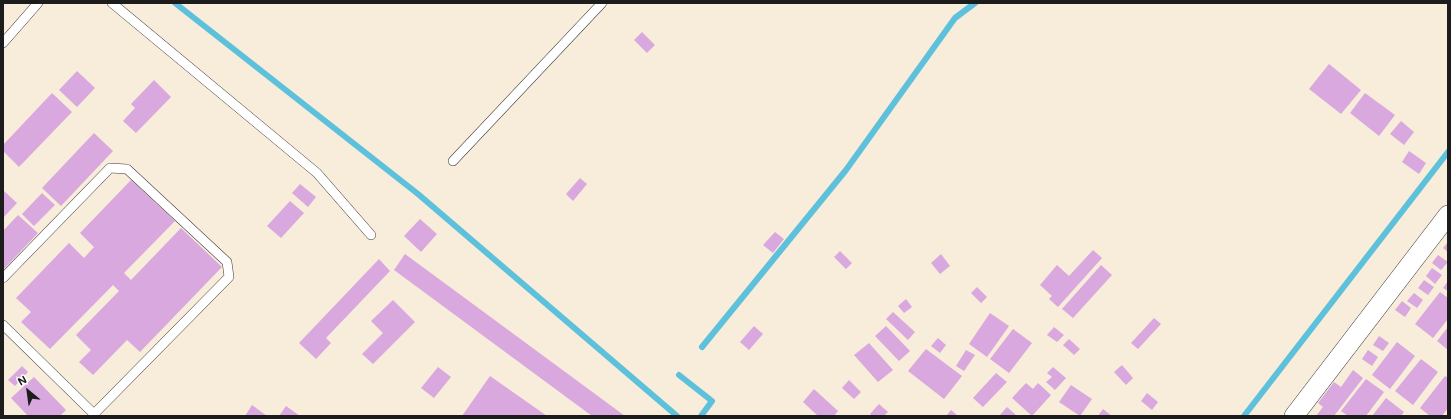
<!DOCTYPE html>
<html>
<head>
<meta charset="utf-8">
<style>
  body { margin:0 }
  #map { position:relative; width:1451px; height:419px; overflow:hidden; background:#f8ecdb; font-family:Mali,sans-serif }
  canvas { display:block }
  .frame { position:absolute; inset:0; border:4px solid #1c1c1c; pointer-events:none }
  .north { position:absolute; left:8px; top:371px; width:40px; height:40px; -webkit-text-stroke:3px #fff; paint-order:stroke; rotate:331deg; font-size:11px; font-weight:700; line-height:16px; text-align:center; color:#1c1c1c }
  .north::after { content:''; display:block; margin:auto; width:14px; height:18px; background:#1c1c1c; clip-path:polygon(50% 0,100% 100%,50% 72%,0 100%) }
</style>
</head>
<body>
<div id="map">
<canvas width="1451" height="419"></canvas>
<div class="frame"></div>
<div class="north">N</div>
</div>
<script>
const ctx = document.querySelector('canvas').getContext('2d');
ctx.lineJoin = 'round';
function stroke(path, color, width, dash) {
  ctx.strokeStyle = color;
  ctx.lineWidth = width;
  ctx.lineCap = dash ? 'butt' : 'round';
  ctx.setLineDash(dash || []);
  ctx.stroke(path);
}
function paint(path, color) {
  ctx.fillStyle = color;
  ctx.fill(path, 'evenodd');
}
const stream = new Path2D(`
  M 175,3 L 418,194 L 677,416
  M 702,347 L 846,170 L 955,18 L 975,3
  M 679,375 L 712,401 L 701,416
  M 1244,416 L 1448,152`);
const building = new Path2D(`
  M 642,32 L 655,45 L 647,53 L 634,40 Z
  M 1329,64 L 1361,90 L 1341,114 L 1309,89 Z
  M 77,71 L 95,88 L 77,107 L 59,90 Z
  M 154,80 L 171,97 L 136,133 L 123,121 L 135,108 L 131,104 Z
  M 52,93 L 72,112 L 19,167 L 3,151 L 3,145 Z
  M 1365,93 L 1395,115 L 1379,136 L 1350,113 Z
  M 1401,121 L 1414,132 L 1404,145 L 1390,134 Z
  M 94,133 L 113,151 L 61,206 L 42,188 Z
  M 1409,151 L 1426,163 L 1419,174 L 1402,162 Z
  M 580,178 L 587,184 L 573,201 L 566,194 Z
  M 131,180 L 175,221 L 124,273 L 131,280 L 181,228 L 222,267 L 140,352 L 127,340 L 93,375 L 79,362 L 91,350 L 76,335 L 119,291 L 113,285 L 50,349 L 21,322 L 31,312 L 16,298 L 69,243 L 84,258 L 94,247 L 80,233 Z
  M 300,184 L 316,197 L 308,207 L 292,193 Z
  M 4,191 L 17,203 L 3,218 L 3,192 Z
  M 42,193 L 55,205 L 34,226 L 22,214 Z
  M 290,201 L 304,213 L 281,238 L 267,226 Z
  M 18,215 L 38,233 L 3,270 L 3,231 Z
  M 420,219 L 437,234 L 421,252 L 404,236 Z
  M 775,232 L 784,239 L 773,253 L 763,245 Z
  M 1448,242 L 1448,252 L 1443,248 Z
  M 1093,250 L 1102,258 L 1058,307 L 1049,299 L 1052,296 L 1040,285 L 1057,265 L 1069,276 Z
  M 840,251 L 852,263 L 846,269 L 834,257 Z
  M 405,254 L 625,416 L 592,416 L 394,270 Z
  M 941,254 L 950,266 L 940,274 L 931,263 Z
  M 1438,255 L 1448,262 L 1441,270 L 1432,263 Z
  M 379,259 L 390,271 L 326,338 L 331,343 L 316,359 L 299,343 Z
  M 1101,265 L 1112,275 L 1073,318 L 1062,309 Z
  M 1432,268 L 1442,275 L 1435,284 L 1426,276 Z
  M 1424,280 L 1434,287 L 1428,295 L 1418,288 Z
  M 1448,281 L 1448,291 L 1443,288 Z
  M 977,287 L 987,297 L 981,303 L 971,293 Z
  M 1440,292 L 1448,298 L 1448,319 L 1433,338 L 1415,324 Z
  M 1414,293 L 1423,300 L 1417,308 L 1407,301 Z
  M 906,299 L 912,307 L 904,313 L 898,306 Z
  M 393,300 L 415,322 L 373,364 L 362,354 L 383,333 L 371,321 Z
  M 1402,301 L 1411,308 L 1405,317 L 1395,310 Z
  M 893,312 L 915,332 L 908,340 L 886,319 Z
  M 990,313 L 1009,326 L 987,357 L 969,344 Z
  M 1154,318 L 1161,324 L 1138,349 L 1131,343 Z
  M 754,326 L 763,334 L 749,350 L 740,342 Z
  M 886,326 L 910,351 L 899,361 L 875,336 Z
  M 1054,327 L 1064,335 L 1057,342 L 1047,335 Z
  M 1448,327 L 1448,350 L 1437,341 Z
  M 1013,329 L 1032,343 L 1009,373 L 990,359 Z
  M 1379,336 L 1389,343 L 1383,351 L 1373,345 Z
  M 938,338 L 946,345 L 940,353 L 931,346 Z
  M 1069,339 L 1080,349 L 1074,355 L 1063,345 Z
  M 1397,342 L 1415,356 L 1390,389 L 1372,375 Z
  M 869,343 L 893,370 L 878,382 L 854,355 Z
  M 926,349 L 962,376 L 944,399 L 908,371 Z
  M 966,350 L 975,355 L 964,371 L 956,366 Z
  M 1368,350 L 1378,357 L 1372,366 L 1362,359 Z
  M 1421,359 L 1438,372 L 1413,405 L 1395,391 Z
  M 1122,365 L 1133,378 L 1126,385 L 1114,372 Z
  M 22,366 L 28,372 L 15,386 L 8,380 Z
  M 438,367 L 451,377 L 434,398 L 421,388 Z
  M 1053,367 L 1066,378 L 1055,390 L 1046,382 L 1052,377 L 1047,373 Z
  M 1353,370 L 1363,378 L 1334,416 L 1316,416 L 1323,407 L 1318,403 L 1334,382 L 1341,387 Z
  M 996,373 L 1007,382 L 983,407 L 973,398 Z
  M 490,376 L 547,416 L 462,416 Z
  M 1445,376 L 1448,378 L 1448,408 L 1442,416 L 1430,416 L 1420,408 Z
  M 34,377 L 66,410 L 60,416 L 28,416 L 11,398 Z
  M 1366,379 L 1384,392 L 1366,416 L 1348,416 L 1341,411 Z
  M 849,380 L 861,392 L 854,399 L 842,388 Z
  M 1026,383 L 1033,389 L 1038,383 L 1051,395 L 1032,416 L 1012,398 Z
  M 1071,385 L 1092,399 L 1080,416 L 1059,402 Z
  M 814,389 L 838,411 L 834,416 L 818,416 L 803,402 Z
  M 1147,393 L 1158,402 L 1152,410 L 1141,401 Z
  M 1386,398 L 1404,412 L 1401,416 L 1372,416 Z
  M 879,404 L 888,412 L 884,416 L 872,416 L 870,414 Z
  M 252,405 L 267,416 L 245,416 Z
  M 286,406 L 300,416 L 279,416 Z
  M 1007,407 L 1017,416 L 999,416 Z
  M 1103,409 L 1112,416 L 1098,416 Z
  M 951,410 L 958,416 L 946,416 Z`);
const service = new Path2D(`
  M 112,3 L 317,173 L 371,235
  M 3,43 L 38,3
  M 453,161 L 602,3
  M 3,278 L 110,168 L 127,169 L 227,262 L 229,277 L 94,414 L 95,416
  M 3,325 L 94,414`);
const minor = new Path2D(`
  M 1294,416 L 1448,215`);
stroke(stream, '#5dc1db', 6);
paint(building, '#d9a8de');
stroke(service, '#3d3b39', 10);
stroke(minor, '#3d3b39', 20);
stroke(service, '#fff', 9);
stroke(minor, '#fff', 19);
</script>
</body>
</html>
